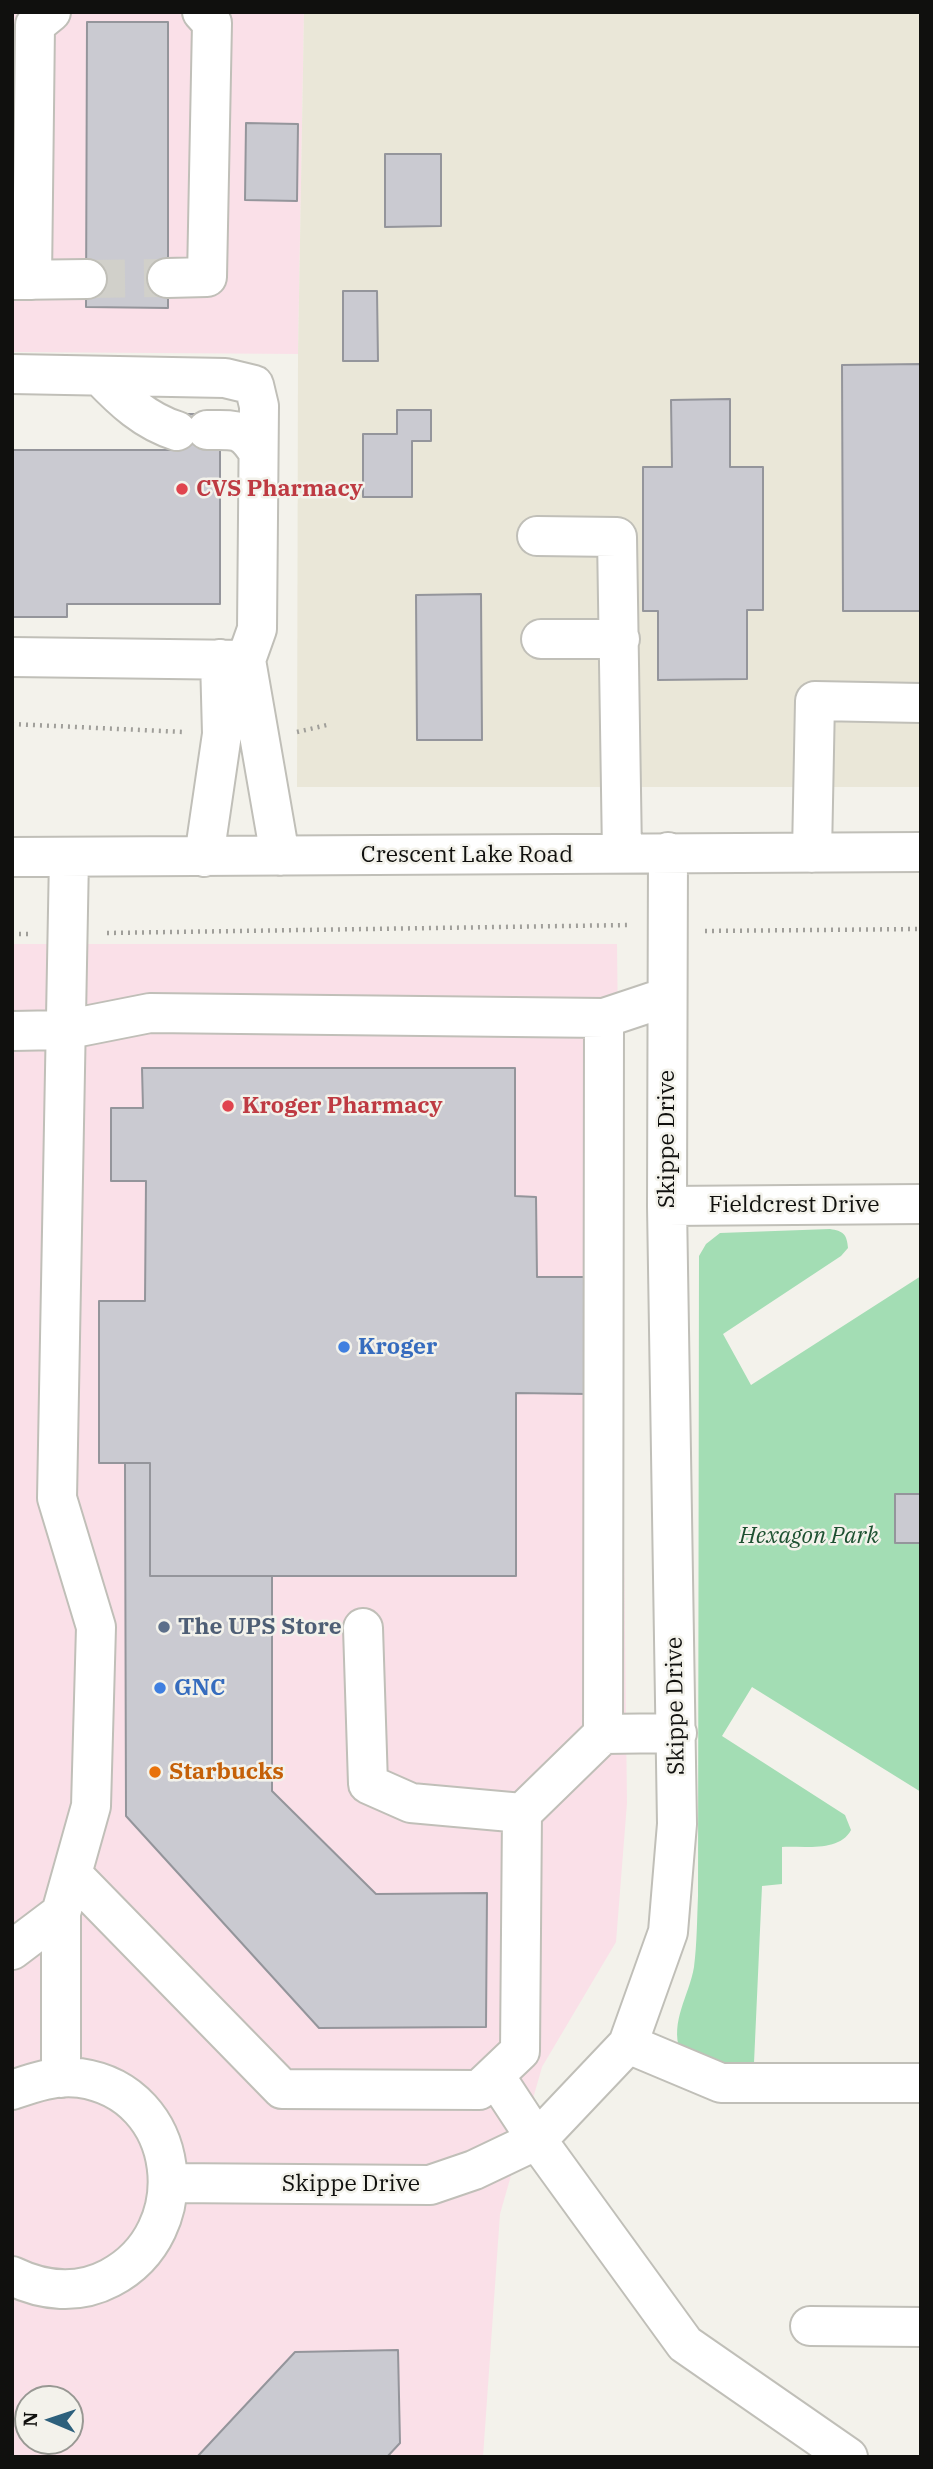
<!DOCTYPE html>
<html>
<head>
<meta charset="utf-8">
<style>
  body { margin:0 }
  #map { position:relative; width:933px; height:2469px; overflow:hidden; background:#f3f2eb; font-family:"IBM Plex Serif",serif }
  canvas { display:block }
  .frame { position:absolute; inset:0; border:14px solid #10100e; pointer-events:none }
  .north { position:absolute; left:14px; top:2385px; width:70px; height:70px; box-sizing:border-box; background:#f3f2eb; border:2px solid #989893; border-radius:50%; rotate:272deg; font-size:19px; font-weight:700; line-height:28px; text-align:center; color:#10100e }
  .north::after { content:''; display:block; margin:auto; width:24px; height:32px; background:#2d607c; clip-path:polygon(50% 0,100% 100%,50% 72%,0 100%) }
</style>
</head>
<body>
<div id="map">
<canvas width="933" height="2469"></canvas>
<div class="frame"></div>
<div class="north">N</div>
</div>
<script>
const ctx = document.querySelector('canvas').getContext('2d');
ctx.lineJoin = 'round';
function paint(path, color) {
  ctx.fillStyle = color;
  ctx.fill(path, 'evenodd');
}
function stroke(path, color, width, dash) {
  ctx.strokeStyle = color;
  ctx.lineWidth = width;
  ctx.lineCap = dash ? 'butt' : 'round';
  ctx.setLineDash(dash || []);
  ctx.stroke(path);
}
function drawText(font, color, halo, rows, align = 'center') {
  ctx.font = font + ' "IBM Plex Serif",serif';
  ctx.lineWidth = 5;
  ctx.setLineDash([]);
  ctx.textBaseline = 'middle';
  ctx.strokeStyle = halo;
  ctx.fillStyle = color;
  for (const [text, x, y, turn = 0] of rows) {
    ctx.save();
    ctx.translate(x, y);
    ctx.rotate((+turn || 0) * Math.PI / 180);
    ctx.textAlign = isNaN(turn) ? turn : align;
    if (halo) ctx.strokeText(text, 0, 0);
    ctx.fillText(text, 0, 0);
    ctx.restore();
  }
}
const commercial = new Path2D(`
  M 12,12 L 304,12 L 298,354 L 12,352 Z
  M 12,944 L 617,944 L 627,1803 L 616,1942 L 542,2067 L 500,2214 L 483,2457 L 12,2457 ZM 28,2399 L 70,2399 L 70,2441 L 28,2441 Z`);
const built = new Path2D(`
  M 304,12 L 921,12 L 921,787 L 297,787 L 298,354 Z`);
const green = new Path2D(`
  M 830,1229 C 843,1231 847,1234 848,1248 L 841,1256 L 723,1334 L 751,1385 L 921,1276 L 921,1792 L 752,1687 L 722,1736 L 845,1815 L 851,1830 C 840,1852 804,1846 782,1847 L 782,1884 L 762,1886 L 754,2063 L 721,2063 L 680,2051 C 670,2021 689,1996 694,1967 C 697,1944 697,1919 698,1896 L 699,1256 L 706,1244 L 720,1233 Z`);
const building = new Path2D(`
  M 87,22 L 168,22 L 168,308 L 86,307 Z
  M 246,123 L 298,124 L 297,201 L 245,200 Z
  M 385,154 L 441,154 L 441,226 L 385,227 Z
  M 343,291 L 377,291 L 378,361 L 343,361 Z
  M 921,364 L 921,611 L 843,611 L 842,365 Z
  M 730,399 L 730,467 L 763,467 L 763,610 L 747,610 L 747,679 L 658,680 L 658,611 L 643,611 L 643,467 L 672,467 L 671,400 Z
  M 397,410 L 431,410 L 431,441 L 412,441 L 412,497 L 363,497 L 363,434 L 397,434 Z
  M 177,414 L 206,414 L 207,450 L 220,450 L 220,604 L 67,604 L 67,617 L 12,617 L 12,450 L 177,450 Z
  M 481,594 L 482,740 L 417,740 L 416,595 Z
  M 142,1068 L 515,1068 L 515,1196 L 536,1197 L 537,1277 L 589,1277 L 589,1394 L 516,1393 L 516,1576 L 150,1576 L 150,1463 L 99,1463 L 99,1301 L 145,1301 L 146,1181 L 111,1181 L 111,1108 L 143,1108 Z
  M 125,1463 L 150,1463 L 150,1576 L 272,1576 L 272,1791 L 376,1894 L 487,1893 L 486,2027 L 319,2028 L 126,1816 Z
  M 895,1494 L 921,1494 L 921,1543 L 895,1543 Z
  M 398,2350 L 400,2443 L 387,2457 L 197,2457 L 295,2352 Z`);
const minorTunnel = new Path2D(`
  M 87,279 L 167,278`);
const path = new Path2D(`
  M 12,724 L 184,732
  M 297,732 L 327,725
  M 705,931 L 921,929
  M 107,933 L 630,925
  M 12,934 L 28,934
  M 71,2457 L 71,2452`);
const minor = new Path2D(`
  M 167,278 L 207,277 L 212,23 L 202,12
  M 12,280 L 87,279
  M 32,280 L 35,25 L 51,12
  M 12,374 L 225,378 L 254,385 L 259,406 L 257,629 L 246,660 L 12,657
  M 100,376 C 123,400 145,421 177,431
  M 207,430 C 235,430 242,427 258,452
  M 537,536 L 617,537 L 622,853
  M 541,639 L 620,639
  M 246,660 L 280,856
  M 812,853 L 815,701 L 921,703
  M 12,857 L 921,852
  M 204,857 L 222,734 L 220,659
  M 12,1031 L 64,1030 L 150,1013 L 604,1018 L 667,997
  M 667,1206 L 921,1204
  M 363,1628 L 368,1784 L 411,1803 L 522,1813
  M 603,1734 L 677,1733
  M 72,1874 L 282,2089 L 479,2090 L 520,2051 L 522,1813 L 603,1734 L 604,1018
  M 12,1950 L 61,1913
  M 628,2044 L 721,2083 L 921,2083
  M 495,2076 L 537,2140 L 685,2344 L 848,2457
  M 61,2078 L 61,1913 L 91,1806 L 96,1627 L 57,1498 L 69,857
  M 12,2090 C 35,2082 55,2075 80,2078 C 183,2093 198,2232 110,2278 C 78,2295 43,2291 12,2276
  M 170,2183 L 430,2185 L 474,2170 L 537,2140 L 628,2044 L 668,1932 L 677,1824 L 667,1206 L 668,852
  M 810,2326 L 921,2327`);
const markers = [
  [182,489,7,"#e0444e"],
  [228,1106,7,"#e0444e"],
  [344,1347,7,"#3f7fe0"],
  [164,1627,7,"#5c6f8a"],
  [160,1688,7,"#3f7fe0"],
  [155,1772,7,"#e8710a"]
];
const healthNames = [
  ["CVS Pharmacy",196,489],
  ["Kroger Pharmacy",242,1106]
];
const streetNames = [
  ["Crescent Lake Road",467,855],
  ["Skippe Drive",667,1139,-90],
  ["Fieldcrest Drive",794,1205],
  ["Skippe Drive",676,1706,-91],
  ["Skippe Drive",351,2184]
];
const shopNames = [
  ["Kroger",358,1347],
  ["GNC",174,1688]
];
const parkNames = [
  ["Hexagon Park",809,1536]
];
const serviceNames = [
  ["The UPS Store",178,1627]
];
const foodNames = [
  ["Starbucks",169,1772]
];
paint(commercial, '#fae0e8');
paint(built, '#eae7d8');
paint(green, '#a3ddb4');
paint(building, '#cacad1');
stroke(building, '#94959b', 2);
stroke(minorTunnel, '#d1d0ca', 38, [38, 19]);
stroke(minor, '#c0bfb8', 42);
stroke(path, '#a09f9a', 4.5, [2, 5]);
stroke(minor, '#fff', 38);
for (const [x, y, r, color] of markers) {
  const dot = new Path2D();
  dot.arc(x, y, r, 0, 2 * Math.PI);
  ctx.fillStyle = color;
  ctx.fill(dot);
  stroke(dot, '#f3f2eb', 2.5);
}
drawText('bold 23px', '#be3a42', '#f3f2eb', healthNames, 'left');
drawText('23px', '#10100e', '#f3f2eb', streetNames);
drawText('bold 23px', '#366cbe', '#f3f2eb', shopNames, 'left');
drawText('italic 23px', '#1d5131', '#f3f2eb', parkNames);
drawText('bold 23px', '#4e5e75', '#f3f2eb', serviceNames, 'left');
drawText('bold 23px', '#c56008', '#f3f2eb', foodNames, 'left');
</script>
</body>
</html>
